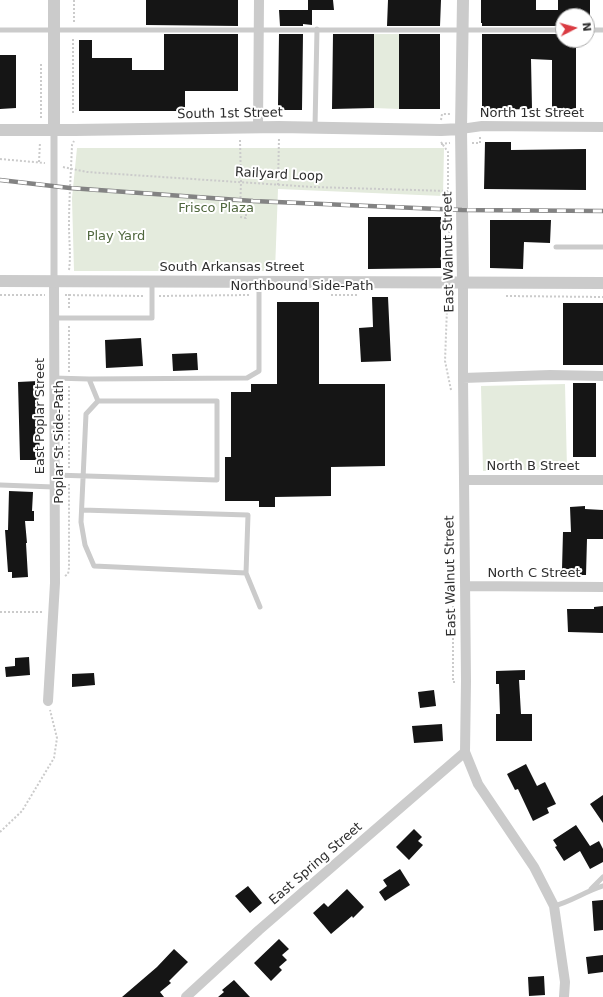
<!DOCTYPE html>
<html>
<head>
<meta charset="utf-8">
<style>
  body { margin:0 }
  #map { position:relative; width:603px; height:997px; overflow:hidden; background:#fff; font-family:"DejaVu Sans",sans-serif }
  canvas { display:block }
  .north { position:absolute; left:555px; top:8px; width:40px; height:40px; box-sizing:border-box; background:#fff; border:1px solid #ababab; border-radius:50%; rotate:84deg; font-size:11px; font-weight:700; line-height:16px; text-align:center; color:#2e2e2e }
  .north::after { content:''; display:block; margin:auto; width:14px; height:18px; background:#da3b42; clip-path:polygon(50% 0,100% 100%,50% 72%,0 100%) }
</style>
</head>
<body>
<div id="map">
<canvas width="603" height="997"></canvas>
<div class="north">N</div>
</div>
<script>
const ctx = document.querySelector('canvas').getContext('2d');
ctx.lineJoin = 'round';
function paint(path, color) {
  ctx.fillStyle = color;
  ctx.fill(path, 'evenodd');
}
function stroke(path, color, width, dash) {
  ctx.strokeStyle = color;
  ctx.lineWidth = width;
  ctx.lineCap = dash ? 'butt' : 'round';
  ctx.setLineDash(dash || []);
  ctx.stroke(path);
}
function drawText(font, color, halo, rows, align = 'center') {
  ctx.font = font + ' "DejaVu Sans",sans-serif';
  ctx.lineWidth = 4;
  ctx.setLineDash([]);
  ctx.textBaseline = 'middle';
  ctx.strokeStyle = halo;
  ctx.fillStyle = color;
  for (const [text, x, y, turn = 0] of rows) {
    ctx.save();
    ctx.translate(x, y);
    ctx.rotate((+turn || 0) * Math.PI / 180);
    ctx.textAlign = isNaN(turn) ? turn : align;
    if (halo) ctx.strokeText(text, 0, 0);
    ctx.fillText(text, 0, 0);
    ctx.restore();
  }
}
const green = new Path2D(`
  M 374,34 L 399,34 L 399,109 L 374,108 Z
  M 77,148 L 444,148 L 443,196 L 278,189 L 275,271 L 74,271 L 72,198 Z
  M 565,384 L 567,469 L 483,471 L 481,386 Z`);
const building = new Path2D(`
  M 146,0 L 238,0 L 238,26 L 146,25 Z
  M 308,0 L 333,0 L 334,10 L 312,10 L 312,25 L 303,24 L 303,26 L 280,26 L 279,10 L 308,10 Z
  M 388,0 L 441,0 L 440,26 L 387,26 Z
  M 481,0 L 536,0 L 536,10 L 558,10 L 558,0 L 590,0 L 590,16 L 563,16 L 563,26 L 482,26 L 482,23 L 481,23 Z
  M 164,34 L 238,34 L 238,91 L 185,91 L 185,111 L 79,111 L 79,40 L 92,40 L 92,58 L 132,58 L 132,70 L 164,70 Z
  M 279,34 L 303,34 L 302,110 L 282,110 L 278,105 Z
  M 333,34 L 374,34 L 374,108 L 332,109 Z
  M 399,34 L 440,34 L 440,109 L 399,109 Z
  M 482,34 L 563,34 L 563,40 L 576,40 L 576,109 L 552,109 L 552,60 L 531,59 L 532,109 L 482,110 Z
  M 0,55 L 16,55 L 16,108 L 0,109 Z
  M 485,142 L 511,142 L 511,150 L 586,149 L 586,190 L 484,189 Z
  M 368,217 L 441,217 L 441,268 L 368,269 Z
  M 490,220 L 551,220 L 550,243 L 524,242 L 523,269 L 490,268 Z
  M 372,297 L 388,297 L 391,361 L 361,362 L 359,328 L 373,327 Z
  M 277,302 L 319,302 L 319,384 L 385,384 L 385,466 L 331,467 L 331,496 L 275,497 L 275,507 L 259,507 L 259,501 L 225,501 L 225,457 L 231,457 L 231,392 L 251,392 L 251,384 L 277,384 Z
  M 563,303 L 603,303 L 603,365 L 563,365 Z
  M 141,338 L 143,366 L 106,368 L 105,340 Z
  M 197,353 L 198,370 L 173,371 L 172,354 Z
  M 38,381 L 40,460 L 20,460 L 18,382 Z
  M 573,383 L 596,383 L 596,457 L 573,457 Z
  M 9,491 L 33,492 L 32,511 L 34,511 L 34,521 L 25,521 L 27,543 L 26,543 L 28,577 L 12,578 L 12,572 L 8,572 L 5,530 L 8,530 Z
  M 585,506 L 585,509 L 603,510 L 603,539 L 587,539 L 586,575 L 573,575 L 573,569 L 562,569 L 563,532 L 571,532 L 570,507 Z
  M 603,606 L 603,633 L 568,632 L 567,609 L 594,609 L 594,607 Z
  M 29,657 L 30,675 L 6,677 L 5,667 L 15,666 L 15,658 Z
  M 525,670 L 525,680 L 519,680 L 521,714 L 532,714 L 532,741 L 496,741 L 496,714 L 500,714 L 499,684 L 496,684 L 496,671 Z
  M 94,673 L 95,685 L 72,687 L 72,674 Z
  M 434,690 L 436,706 L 420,708 L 418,692 Z
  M 442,724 L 443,741 L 414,743 L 412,726 Z
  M 526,764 L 537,786 L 545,782 L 556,804 L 547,808 L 549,813 L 533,821 L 518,789 L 515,790 L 507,774 Z
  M 603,795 L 603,823 L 590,804 Z
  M 576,825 L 590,846 L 599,841 L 603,849 L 603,862 L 590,869 L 580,851 L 564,861 L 555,847 L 557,846 L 553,840 Z
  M 414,829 L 422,837 L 418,841 L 423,845 L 409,860 L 396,847 Z
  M 400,869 L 410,885 L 385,901 L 379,892 L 387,886 L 383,880 Z
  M 248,886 L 262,903 L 250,913 L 235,896 Z
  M 347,889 L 364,907 L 353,918 L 352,916 L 331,934 L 313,913 L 324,903 L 328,907 Z
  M 603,900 L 603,930 L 594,931 L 592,901 Z
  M 279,939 L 289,949 L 282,955 L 287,960 L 279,967 L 282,970 L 271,981 L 254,963 Z
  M 174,949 L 188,962 L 169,981 L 171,983 L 160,992 L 164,997 L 122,997 L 157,967 Z
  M 603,955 L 603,972 L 588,974 L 586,957 Z
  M 544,976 L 545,995 L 529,996 L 528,977 Z
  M 234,980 L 250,997 L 218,997 L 224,992 L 222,990 Z`);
const path = new Path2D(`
  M 74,22 L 74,0
  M 73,113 L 73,39
  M 41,118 L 41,62
  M 441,120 L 442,114 L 450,114
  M 240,140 L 241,182 L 240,212 L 246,212 L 246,218 L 240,217
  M 472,143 L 480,143 L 480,137
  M 441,144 L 450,143
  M 0,159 L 45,163
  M 39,162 L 40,142
  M 63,167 L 87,172 L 313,187 L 448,191 L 448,152 L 441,142
  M 278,185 L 279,138
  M 448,191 L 450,259
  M 69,270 C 71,255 69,241 69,226 C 69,199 71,172 72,145 L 74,141
  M 69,294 L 69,310
  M 0,295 L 45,295
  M 65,295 L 144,296
  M 331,295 L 358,295
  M 159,296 L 250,295
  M 506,296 L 603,297
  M 69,326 L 69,372
  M 69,386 L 69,468
  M 451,390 L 445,361 L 447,308 L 453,300
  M 453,562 L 453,682 L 457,682
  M 65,576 L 68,574 L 69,568 L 69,484
  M 0,612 L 44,612
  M 0,832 L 22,811 L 54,758 L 57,738 L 50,710`);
const service = new Path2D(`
  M 0,30 L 563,30
  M 587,30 L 603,30
  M 315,127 L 317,29
  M 556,247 L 603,247
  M 54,318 L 152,318 L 152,281
  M 53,378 L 89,379 L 247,378 L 259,371 L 259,282
  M 89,379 L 98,401
  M 54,475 L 217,480 L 217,401 L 98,401 L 86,414 L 81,522 L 85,545 L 94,566 L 246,573 L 248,515 L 82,510
  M 0,485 L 54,487
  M 246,573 L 260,607
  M 591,889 L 603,877
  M 554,906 C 571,902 586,891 603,886`);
const pedestrian = new Path2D(`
  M 54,281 L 54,130`);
const minor = new Path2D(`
  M 258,127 L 259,0
  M 461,129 L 482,126 L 603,127
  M 463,283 L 463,378 L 466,681 L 465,752 L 478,784 L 534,867 L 554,906 L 565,982 L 564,997
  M 463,378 L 550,375 L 603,376
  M 464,480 L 603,480
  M 465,586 L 603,587
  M 48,701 L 55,583 L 54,281
  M 186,997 L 259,930 L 465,752`);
const tertiary = new Path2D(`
  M 54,0 L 54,130
  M 463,0 L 461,129 L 463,283
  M 0,130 L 75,130 L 279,127 L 441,130 L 461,129
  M 0,281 L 603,283`);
const rail = new Path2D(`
  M 0,180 L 70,188 L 253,201 L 462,210 L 603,211`);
const streetNames = [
  ["South 1st Street",230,114,-1],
  ["North 1st Street",532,114],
  ["Railyard Loop",279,175,3],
  ["East Walnut Street",449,252,-91],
  ["South Arkansas Street",232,268],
  ["Northbound Side-Path",302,287],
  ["East Poplar Street",41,416,-90],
  ["Poplar St Side-Path",60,442,-90],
  ["North B Street",533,467],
  ["North C Street",534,574],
  ["East Walnut Street",451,576,-91],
  ["East Spring Street",316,864,-41]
];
const parkNames = [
  ["Frisco Plaza",216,209],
  ["Play Yard",116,237]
];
paint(green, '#e4ebdd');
paint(building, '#151515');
stroke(path, '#cbcbcb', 2, [2, 2]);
stroke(service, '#cbcbcb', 5);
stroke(pedestrian, '#cbcbcb', 7);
stroke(minor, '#cbcbcb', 10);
stroke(tertiary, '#cbcbcb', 12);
stroke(rail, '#838383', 4.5);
stroke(rail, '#fff', 3, [9]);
drawText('13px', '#2e2e2e', '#fff', streetNames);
drawText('13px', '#50673e', '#fff', parkNames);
</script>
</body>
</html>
